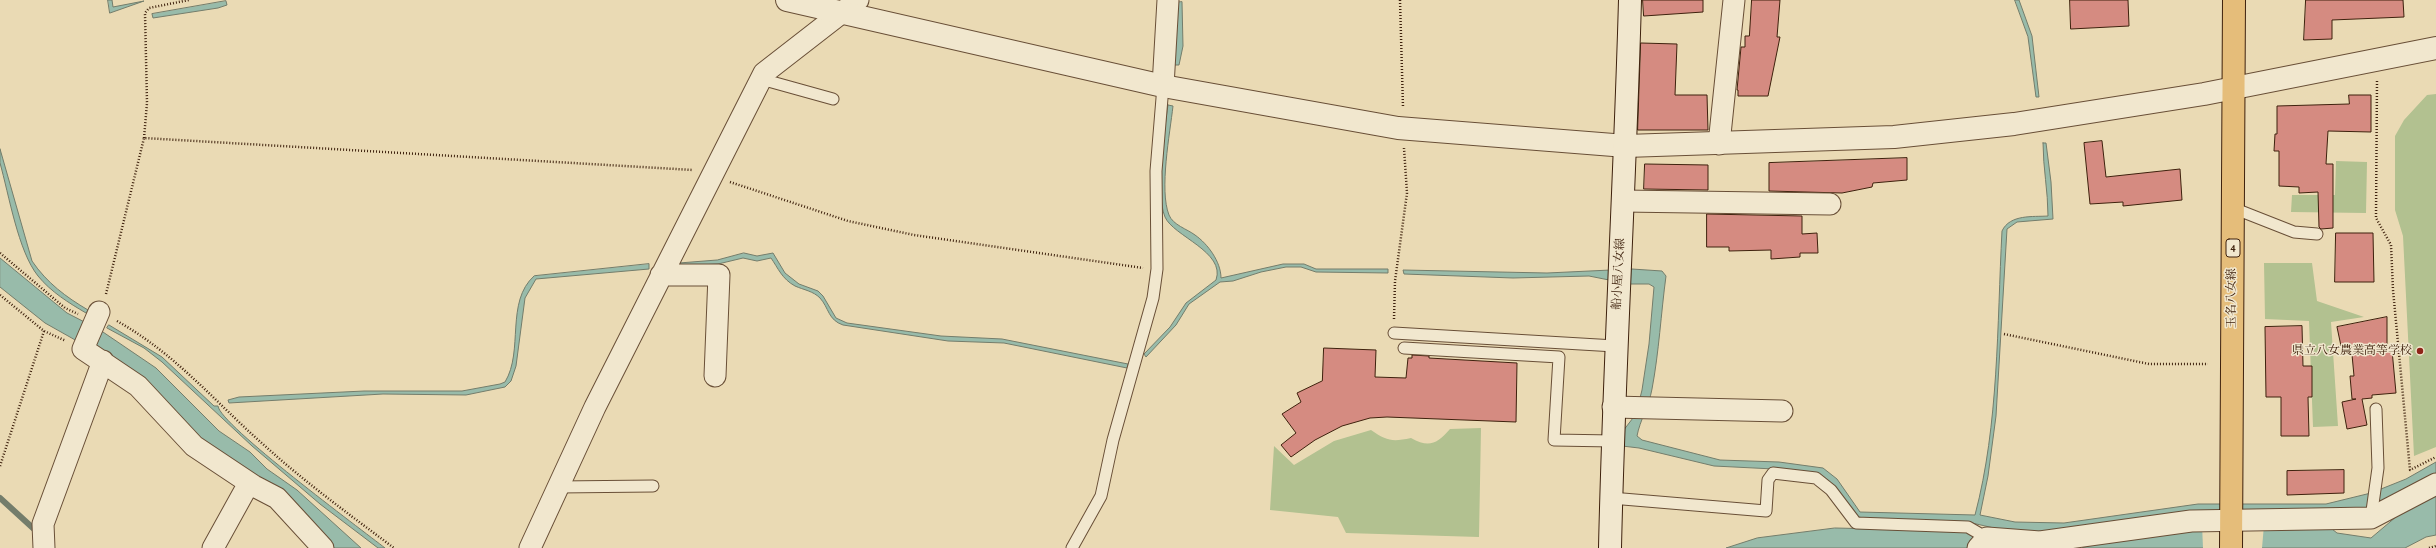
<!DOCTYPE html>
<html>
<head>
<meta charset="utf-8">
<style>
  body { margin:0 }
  canvas { display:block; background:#eadab4 }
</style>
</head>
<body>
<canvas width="2436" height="548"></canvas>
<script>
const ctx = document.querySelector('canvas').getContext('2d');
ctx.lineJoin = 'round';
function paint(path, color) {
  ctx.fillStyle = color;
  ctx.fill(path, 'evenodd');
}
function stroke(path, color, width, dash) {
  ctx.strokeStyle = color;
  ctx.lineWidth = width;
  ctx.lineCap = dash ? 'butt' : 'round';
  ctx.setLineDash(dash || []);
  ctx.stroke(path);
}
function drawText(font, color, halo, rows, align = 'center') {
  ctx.font = font + ' Alegreya,"Noto Serif JP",serif';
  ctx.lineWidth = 3;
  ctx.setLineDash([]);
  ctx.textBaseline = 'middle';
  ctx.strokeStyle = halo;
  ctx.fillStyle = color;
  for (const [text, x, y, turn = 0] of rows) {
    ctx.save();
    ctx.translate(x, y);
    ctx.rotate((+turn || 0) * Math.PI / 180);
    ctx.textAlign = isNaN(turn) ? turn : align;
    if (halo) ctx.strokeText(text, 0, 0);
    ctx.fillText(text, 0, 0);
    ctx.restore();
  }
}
const green = new Path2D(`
  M 2436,94 L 2436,447 L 2414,456 L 2403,236 L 2395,210 L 2395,136 L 2404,120 L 2427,95 Z
  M 2336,161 L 2367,162 L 2366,213 L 2291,212 L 2292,195 L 2335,195 Z
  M 2264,263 L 2312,263 L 2317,301 L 2364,317 L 2331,322 L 2338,426 L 2313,427 L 2309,321 L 2265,319 Z
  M 1481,428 L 1479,537 L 1346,533 L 1338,517 L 1270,510 L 1274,446 L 1294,465 L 1334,441 L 1371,430 C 1387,441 1392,442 1411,438 C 1429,448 1437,444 1450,429 Z`);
const water = new Path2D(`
  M 108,0 L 112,0 L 113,7 L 144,1 L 110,13 Z
  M 2015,0 L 2019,0 L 2032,36 L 2039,97 L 2036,97 L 2028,37 Z
  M 226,1 L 227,5 L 218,8 L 153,18 L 152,14 Z
  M 1182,2 L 1183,46 L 1179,65 L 1174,65 L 1174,3 Z
  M 1168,105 L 1173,106 C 1170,133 1159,190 1169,215 C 1173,225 1187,229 1195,235 C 1208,244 1221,262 1221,278 L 1283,264 L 1304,264 L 1316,269 L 1388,269 L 1388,273 L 1316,272 L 1301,267 L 1286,267 L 1261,272 L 1233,281 L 1220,282 L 1189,304 L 1176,325 L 1146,357 L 1144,354 L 1170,327 L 1186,303 L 1216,280 C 1226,252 1173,236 1165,217 C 1155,192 1164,133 1168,105 Z
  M 2043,143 L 2046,143 L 2051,182 L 2053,219 L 2017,222 L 2007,229 L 1996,416 L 1988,476 L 1980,515 L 2015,522 L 2064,523 L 2198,504 L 2326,504 L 2371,493 L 2406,479 L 2436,462 L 2436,475 L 2375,507 L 2342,514 L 2059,534 L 2016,533 L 1972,523 L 1863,518 L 1855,516 L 1830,483 L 1774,469 L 1714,466 L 1639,448 L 1622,446 L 1623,431 L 1636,414 L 1642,390 L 1649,344 L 1654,287 L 1649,284 L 1629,284 L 1589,276 L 1513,278 L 1404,274 L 1403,270 L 1547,273 L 1632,269 L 1662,271 L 1666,276 C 1661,313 1659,352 1652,389 C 1649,406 1640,420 1637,436 L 1642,440 L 1720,460 L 1779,462 L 1823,468 L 1837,479 L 1860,512 L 1975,515 C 1999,424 1997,325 2002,231 C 2010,214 2033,217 2048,216 C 2048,191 2043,168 2043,143 Z
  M 0,149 L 32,261 C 47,283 66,297 88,310 L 86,313 C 69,303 51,292 38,276 C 18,251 9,195 0,163 Z
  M 744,253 L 757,256 L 773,253 L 785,273 L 799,284 L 818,291 L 823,296 L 836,318 L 847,323 L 941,336 L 1002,339 L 1128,364 L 1127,368 L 1004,343 L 948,341 L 843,325 C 828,320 829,308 820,298 C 813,291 804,290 795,286 C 782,279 778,268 771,258 L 757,261 L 743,258 L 718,264 L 680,266 L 679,263 L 717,260 Z
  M 0,258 L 67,313 L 100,330 L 156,368 L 219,431 L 250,452 L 267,469 L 297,490 L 361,548 L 331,548 L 203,446 L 77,341 L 45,323 L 0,287 Z
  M 649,264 L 649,269 L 536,279 L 525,298 L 516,366 L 511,381 L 505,387 L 466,395 L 383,394 L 229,403 L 228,400 L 239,397 L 364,391 L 462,391 L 500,384 L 505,382 C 524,351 505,302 534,276 Z
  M 109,325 L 162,357 L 214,406 L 218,406 C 220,425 362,530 385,548 L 378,548 L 320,504 L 252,446 L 162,362 L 144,348 L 107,328 Z
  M 2436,493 L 2436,535 L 2426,537 L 2405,548 L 2082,548 L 2103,541 L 2197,526 L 2332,529 L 2337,533 L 2371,538 L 2403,511 Z
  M 1835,528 L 1965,531 L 1989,548 L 1726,548 L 1757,538 Z`);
const pier = new Path2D(`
  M 2202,524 L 2264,525 L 2262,548 L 2203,548 Z`);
const stream = new Path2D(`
  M 0,498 L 34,529`);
const building = new Path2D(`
  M 1643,0 L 1703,0 L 1703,12 L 1644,16 Z
  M 1752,0 L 1780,0 L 1777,37 L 1780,37 L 1768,96 L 1738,96 L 1738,90 L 1737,90 L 1741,47 L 1745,47 L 1745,36 L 1749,36 Z
  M 2070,0 L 2128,0 L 2129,26 L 2071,29 Z
  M 2306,0 L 2403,0 L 2404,17 L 2332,20 L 2332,39 L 2304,40 Z
  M 1641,43 L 1677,44 L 1675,95 L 1707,95 L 1708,130 L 1638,130 Z
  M 2349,95 L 2371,95 L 2371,132 L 2328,131 L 2326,164 L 2333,164 L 2333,228 L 2321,229 L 2319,227 L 2318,192 L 2299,193 L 2299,187 L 2279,186 L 2279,151 L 2274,151 L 2275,134 L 2277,134 L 2277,106 L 2349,104 Z
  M 2102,141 L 2106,177 L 2180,169 L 2182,200 L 2123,206 L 2123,202 L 2090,204 L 2084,143 Z
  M 1907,158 L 1907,180 L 1873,183 L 1872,187 L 1842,193 L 1769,191 L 1769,163 Z
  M 1645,164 L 1708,165 L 1708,190 L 1644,189 Z
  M 1707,214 L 1802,216 L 1802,234 L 1817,233 L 1818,253 L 1800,253 L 1800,257 L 1771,259 L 1771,250 L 1729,251 L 1729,247 L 1707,247 Z
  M 2336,233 L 2373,233 L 2374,282 L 2335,282 Z
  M 2387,317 L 2387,351 L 2392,350 L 2396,393 L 2372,395 L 2372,398 L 2362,399 L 2367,425 L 2347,429 L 2342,402 L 2356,399 L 2352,399 L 2350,376 L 2354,376 L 2351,344 L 2341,346 L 2337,327 Z
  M 2302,326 L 2303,366 L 2312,366 L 2312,397 L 2308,397 L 2309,436 L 2281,436 L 2281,397 L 2266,397 L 2265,327 Z
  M 1324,348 L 1376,350 L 1375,377 L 1406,378 L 1408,358 L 1412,358 L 1412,355 L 1429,356 L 1429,358 L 1517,363 L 1516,422 L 1387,417 L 1370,418 L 1342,426 L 1315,440 L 1291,457 L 1281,445 L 1296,433 L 1282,414 L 1301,402 L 1297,393 L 1322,381 Z
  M 2344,470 L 2344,493 L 2287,495 L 2287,471 Z`);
const path = new Path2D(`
  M 1400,0 L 1403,107
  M 2377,81 L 2376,218 L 2391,245 L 2393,290 L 2410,470 L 2436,457
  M 144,138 L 147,103 L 145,13 L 149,8 L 189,0
  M 730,182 L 848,221 L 914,235 L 1143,268
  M 0,253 L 65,308 L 78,314
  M 106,294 L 144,138 L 693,170
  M 0,295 L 44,331 L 66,341
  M 1394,319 L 1395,281 L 1407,193 L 1404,148
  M 117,321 C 176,354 215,402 265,446 C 306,483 350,515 394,548
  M 2004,334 L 2149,364 L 2208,364
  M 0,466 L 44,331
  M 2429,548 L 2436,546`);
const service = new Path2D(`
  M 761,79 L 833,99
  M 2233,208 L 2294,232 L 2317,234
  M 1394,333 L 1615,346
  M 1404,348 L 1559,357 L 1554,440 L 1613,441
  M 558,487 L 653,486
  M 1611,498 L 1766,511 L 1768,480 L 1773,473 L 1816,478 L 1831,490 L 1856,523 L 1968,527 L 1987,538
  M 2371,518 L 2378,468 L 2376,409
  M 1072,548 L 1101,496 L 1113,440 L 1153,298 L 1157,269 L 1156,171 L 1163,86`);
const minor = new Path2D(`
  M 1163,86 L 1168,0
  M 1719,144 L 1734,0
  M 1623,201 L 1830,204
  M 661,275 L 719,275 L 715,376
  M 99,312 L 83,349 L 138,386 L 194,446 L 254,486 L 277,498 L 323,548
  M 1613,407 L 1782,411
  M 44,548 L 43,524 L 103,361
  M 213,548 L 249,483
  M 530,548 L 595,407 L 764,73 L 858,0
  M 1978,548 L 1987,538 L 2040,542 L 2191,521 L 2371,518 L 2436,484`);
const tertiary = new Path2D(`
  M 787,0 L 1163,86 L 1398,128 L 1626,146 L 1894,137 L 2014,124 L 2204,94 L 2436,48`);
const secondary = new Path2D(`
  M 1610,548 C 1614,365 1625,183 1630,0`);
const primary = new Path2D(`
  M 2231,548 L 2234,0`);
const markers = [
  [2420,351,4,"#8f2418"]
];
const shields = [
  [2233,248,14]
];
const shieldNames = [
  ["4",2233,248]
];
const streetNames = [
  ["船小屋八女線",1619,274,-87],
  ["玉名八女線",2232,298,-90]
];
const poiNames = [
  ["県立八女農業高等学校",2412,351]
];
paint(green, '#b2c190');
paint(water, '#98bbaa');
stroke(water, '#747d6b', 1);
paint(pier, '#eadab4');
stroke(stream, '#747d6b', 6);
paint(building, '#d58b81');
stroke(building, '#3e210d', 1);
stroke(service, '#694f37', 13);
stroke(minor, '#694f37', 23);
stroke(tertiary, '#694f37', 24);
stroke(secondary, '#3e210d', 24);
stroke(primary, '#3e210d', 24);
stroke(path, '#3e210d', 2.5, [1, 2]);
stroke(service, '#f1e7ce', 11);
stroke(minor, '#f1e7ce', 21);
stroke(tertiary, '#f1e7ce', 22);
stroke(secondary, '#f1e7ce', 22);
stroke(primary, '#e5bd7a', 22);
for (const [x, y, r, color] of markers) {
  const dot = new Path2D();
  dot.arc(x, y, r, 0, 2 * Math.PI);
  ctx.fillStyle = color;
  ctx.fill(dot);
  stroke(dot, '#f1e7ce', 1.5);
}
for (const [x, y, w] of shields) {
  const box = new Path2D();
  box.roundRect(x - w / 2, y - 9, w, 18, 3);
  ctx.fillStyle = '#f1e7ce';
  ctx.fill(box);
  stroke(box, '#3e210d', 1);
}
drawText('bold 11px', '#3e210d', null, shieldNames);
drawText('12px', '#3e210d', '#f1e7ce', streetNames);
drawText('12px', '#3e210d', '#f1e7ce', poiNames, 'right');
</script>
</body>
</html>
